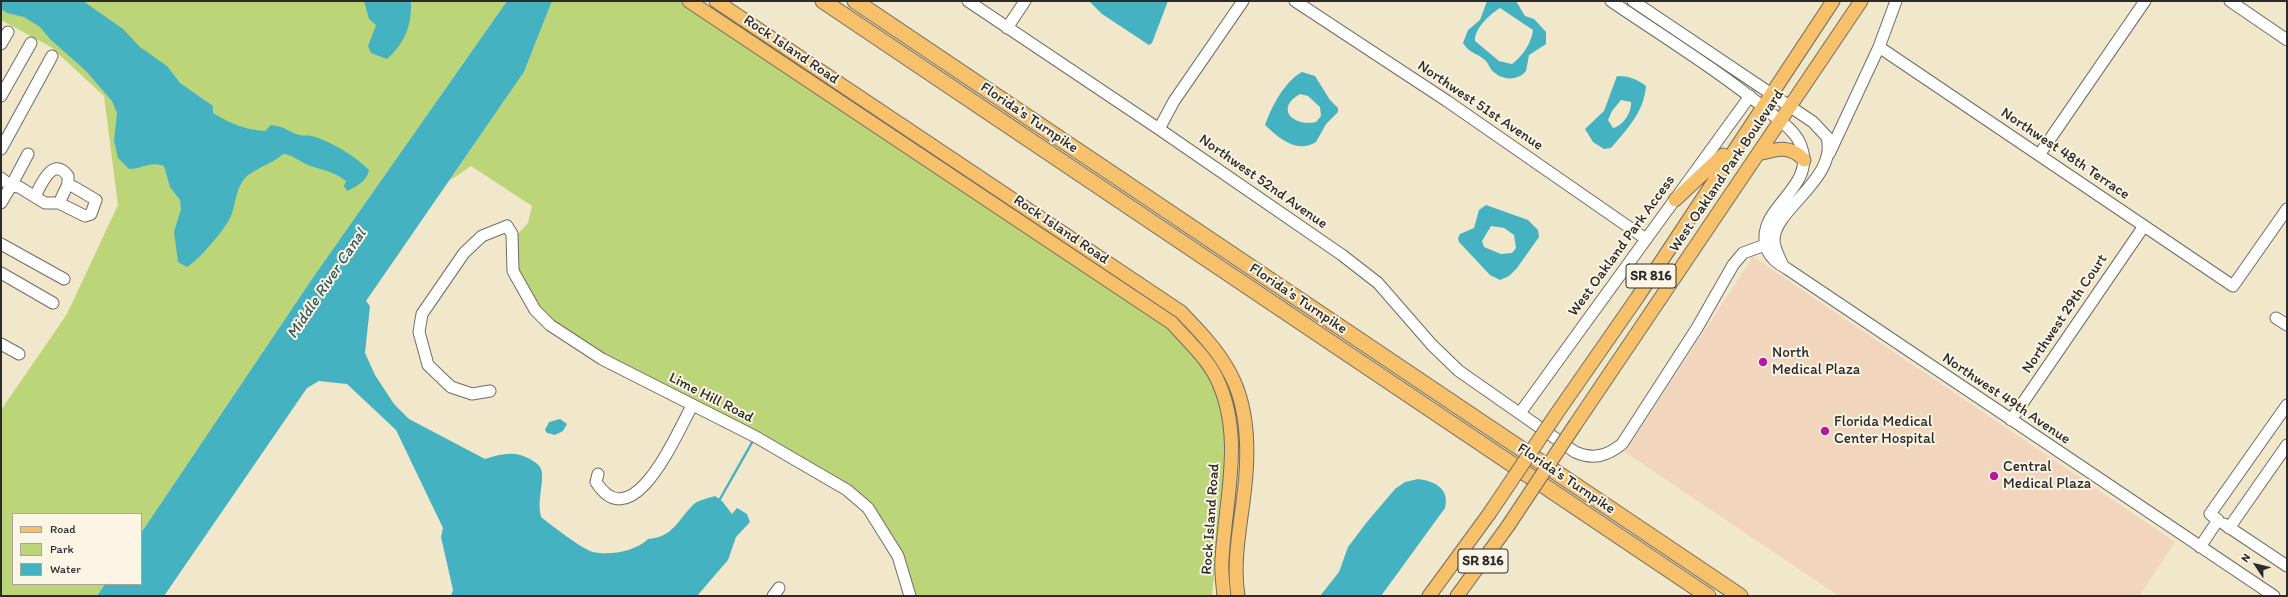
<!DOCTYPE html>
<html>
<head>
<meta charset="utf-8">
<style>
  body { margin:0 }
  #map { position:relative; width:2288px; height:597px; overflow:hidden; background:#f1e7cb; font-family:Itim,sans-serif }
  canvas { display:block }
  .frame { position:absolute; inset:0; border:2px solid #2b2b2b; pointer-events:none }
  .legend { position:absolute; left:12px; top:513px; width:130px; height:72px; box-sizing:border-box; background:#fcf5e5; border:1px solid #a8a49b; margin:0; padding:5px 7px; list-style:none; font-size:12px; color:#2b2b2b }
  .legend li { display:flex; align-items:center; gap:8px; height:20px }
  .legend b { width:20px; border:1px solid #a8a49b }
  .north { position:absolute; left:2236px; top:545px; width:40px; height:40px; -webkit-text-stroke:3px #fcf5e5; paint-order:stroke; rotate:305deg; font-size:11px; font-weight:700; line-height:16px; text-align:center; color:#2b2b2b }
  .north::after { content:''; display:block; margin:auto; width:14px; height:18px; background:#2b2b2b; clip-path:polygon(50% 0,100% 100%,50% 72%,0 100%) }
</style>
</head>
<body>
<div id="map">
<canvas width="2288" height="597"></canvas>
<div class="frame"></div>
<ul class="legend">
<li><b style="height:5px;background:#f7c06b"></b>Road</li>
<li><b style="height:11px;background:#bdd579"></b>Park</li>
<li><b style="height:11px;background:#44b2c1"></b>Water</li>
</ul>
<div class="north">N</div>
</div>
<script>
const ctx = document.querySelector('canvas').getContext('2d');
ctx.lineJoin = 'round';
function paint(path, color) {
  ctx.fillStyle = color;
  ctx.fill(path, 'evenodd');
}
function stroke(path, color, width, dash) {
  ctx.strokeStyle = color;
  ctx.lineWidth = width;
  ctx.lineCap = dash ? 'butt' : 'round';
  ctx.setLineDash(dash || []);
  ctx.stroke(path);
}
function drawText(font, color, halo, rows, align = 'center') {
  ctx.font = font + ' Itim,sans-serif';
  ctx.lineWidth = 4;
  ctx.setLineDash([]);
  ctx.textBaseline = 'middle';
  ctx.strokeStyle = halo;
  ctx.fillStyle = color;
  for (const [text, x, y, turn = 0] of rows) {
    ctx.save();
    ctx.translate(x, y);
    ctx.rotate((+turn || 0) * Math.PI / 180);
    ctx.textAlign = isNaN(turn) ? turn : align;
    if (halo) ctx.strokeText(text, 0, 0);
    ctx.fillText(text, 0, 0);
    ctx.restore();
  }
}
const built = new Path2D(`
  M 1753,257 L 2175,542 L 2139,596 L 1839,596 L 1625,452 Z`);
const green = new Path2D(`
  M 1,1 L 507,1 L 312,279 L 141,533 L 141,514 L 13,514 L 13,584 L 105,584 L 97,596 L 1,596 L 1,410 L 67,314 L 118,205 L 104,96 L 51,47 L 1,20 Z
  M 552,1 L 682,1 L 1168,325 L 1212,373 L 1226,424 L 1225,490 L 1217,545 L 1212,596 L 910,596 L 898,556 L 868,508 L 847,490 L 550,325 L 513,271 L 518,234 L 528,223 L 532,206 L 471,166 L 449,181 L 524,72 Z`);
const water = new Path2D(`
  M 1,1 L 83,1 L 123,29 L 140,47 L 167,66 L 180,83 L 213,106 L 213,113 C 229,123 246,130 265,131 L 271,125 C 285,126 290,133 300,135 C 304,136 308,135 312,136 C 332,142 354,155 369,170 C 368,180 356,187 347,191 L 344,186 L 346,181 C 330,169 322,171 306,164 C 297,160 293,155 283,154 C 272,164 258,167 247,176 C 236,186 236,203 231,216 C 227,227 198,261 187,267 L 178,262 L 174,232 L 181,209 L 180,200 L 170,187 L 164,166 C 149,161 143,169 129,169 L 118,158 L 114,141 L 117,113 L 112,101 L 86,71 L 50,39 L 40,27 L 24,17 L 7,13 L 1,9 Z
  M 364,1 L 411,1 C 412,25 405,43 387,59 L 371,53 L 368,46 L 376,25 L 369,19 Z
  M 507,1 L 552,1 L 524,72 L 366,301 L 370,306 L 365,353 L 375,375 L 394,404 L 409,419 L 485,459 C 501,454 515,450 530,459 C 536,463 541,465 542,473 C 543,488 537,500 541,517 C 551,525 582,549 593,552 C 610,556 636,551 648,539 C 673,538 679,518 694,504 C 699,500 709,498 715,496 L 722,501 L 732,514 L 737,508 L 747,514 L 750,522 L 736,537 L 728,560 L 697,596 L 451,596 L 453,590 L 441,537 L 443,528 L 396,430 L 347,384 L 319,381 L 307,388 L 164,596 L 97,596 L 105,584 L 141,584 L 141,533 L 312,279 Z
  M 1089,1 L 1168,1 L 1152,43 L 1149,45 L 1102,14 Z
  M 1487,1 L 1516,1 L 1525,16 L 1534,19 L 1546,32 L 1546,44 L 1529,55 L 1526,71 C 1519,80 1504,81 1495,73 C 1490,70 1489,64 1485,60 C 1477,53 1469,53 1463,43 L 1468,30 L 1480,20 ZM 1500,8 L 1533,30 C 1532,42 1522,57 1512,64 L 1499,61 L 1475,41 C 1474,29 1490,14 1500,8 Z
  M 1302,72 L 1315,76 L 1330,100 L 1338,108 L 1338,112 L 1326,124 L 1316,142 C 1296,154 1279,138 1265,125 C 1272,106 1284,82 1302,72 ZM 1300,94 L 1308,96 L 1320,107 L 1321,116 L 1316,122 C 1294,127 1274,109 1300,94 Z
  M 1617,76 C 1629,76 1637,79 1646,86 C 1644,112 1627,129 1611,148 L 1604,149 L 1593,142 L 1585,129 L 1604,111 ZM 1621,100 L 1631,102 C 1632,112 1623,126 1613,128 L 1608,120 L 1612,111 Z
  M 1486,205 L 1528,220 L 1538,230 L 1539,237 L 1517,268 L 1509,276 L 1500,280 L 1490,275 L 1459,242 L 1458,238 L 1460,234 L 1474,228 L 1479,210 ZM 1491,226 L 1504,228 L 1514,235 L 1516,248 L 1512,253 L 1501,254 L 1484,247 L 1482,241 Z
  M 560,419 L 567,424 L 563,431 L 555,435 L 547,433 L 545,430 L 549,422 Z
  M 1418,479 C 1435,481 1450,489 1445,508 L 1381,596 L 1320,596 L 1339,572 L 1348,547 L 1367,522 L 1395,489 L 1405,482 Z`);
const stream = new Path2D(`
  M 720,499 L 754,439`);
const minor = new Path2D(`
  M 968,1 L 1159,129 L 1342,255 L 1378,283 L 1432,345 L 1459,371 L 1575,452 C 1593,460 1607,456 1622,444 L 1697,328 L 1733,265 L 1743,253 L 1765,245
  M 1295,1 L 1447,101 L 1646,239
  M 1611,1 C 1664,37 1719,71 1768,111 C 1780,121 1796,131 1801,146 C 1814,179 1778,199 1768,223 C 1760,244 1768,259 1786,268 L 2274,596
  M 1633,1 L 1813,122 L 1827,137 C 1838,179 1774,209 1774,240 C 1774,249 1780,258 1783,266
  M 2230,1 L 2287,40
  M 1007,28 L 1025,1
  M 1,44 L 8,32
  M 1879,47 L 2233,286 L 2287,209
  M 1,96 L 31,43
  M 1159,129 L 1174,101 L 1243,1
  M 1,149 L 52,56
  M 28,154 L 11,186 L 19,187 L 45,203 L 59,203 L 85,216 L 91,214 L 96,200 L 74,187
  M 1829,154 L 1879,47 L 1896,1
  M 2039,155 L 2145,1
  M 1,178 L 11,186 L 1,203
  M 35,196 C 42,183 53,156 68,176 L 68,184 L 59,203
  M 1,244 L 64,279
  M 1,273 L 53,303
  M 2276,318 L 2287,325
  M 1,344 L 19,354
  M 490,391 L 472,394 L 451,387 L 428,365 L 419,332 L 422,314 L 464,253 L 482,236 L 507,226 L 512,234 L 513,271 L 535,310 L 550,325 L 602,359 L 756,437 L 847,490 L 868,508 L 898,556 L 910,596
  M 1520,413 L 1750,96
  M 2011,420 L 2144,226
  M 598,474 L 596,482 C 633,540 677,432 692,406
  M 2224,524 L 2287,566
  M 2229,528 L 2287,445
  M 2200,547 L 2218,520 L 2210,514 L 2287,405
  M 773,596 L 779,588`);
const major = new Path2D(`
  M 689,1 L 1172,323 C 1187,340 1205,356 1216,377 C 1245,435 1225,499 1222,560 C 1221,572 1223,584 1224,596
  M 716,1 L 1181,312 C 1198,330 1215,347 1227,368 C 1251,407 1249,459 1243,502 C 1239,533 1233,565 1238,596
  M 1758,154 C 1776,149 1790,144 1804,160
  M 1675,200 L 1723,155
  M 1557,413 L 1637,298 L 1833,1
  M 1575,425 L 1861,1
  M 1429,596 L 1489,514
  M 1457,596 L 1508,526`);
const highway = new Path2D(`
  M 823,1 L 1708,596
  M 855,1 L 1740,596`);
const majorBridge = new Path2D(`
  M 1489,514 L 1557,413
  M 1508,526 L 1575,425`);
const markers = [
  [1763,362,5,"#b5179e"],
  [1825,431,5,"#b5179e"],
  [1994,476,5,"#b5179e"]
];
const shields = [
  [1651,276,50],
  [1483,561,50]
];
const shieldNames = [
  ["SR 816",1651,276],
  ["SR 816",1483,561]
];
const streetNames = [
  ["Rock Island Road",791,50,34],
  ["Northwest 51st Avenue",1480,106,34],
  ["Florida's Turnpike",1029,118,34],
  ["Northwest 48th Terrace",2065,154,34],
  ["West Oakland Park Boulevard",1727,171,-56],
  ["Northwest 52nd Avenue",1263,182,35],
  ["Rock Island Road",1061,230,34],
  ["West Oakland Park Access",1622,246,-54],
  ["Florida's Turnpike",1298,299,34],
  ["Northwest 29th Court",2065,314,-56],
  ["Lime Hill Road",711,398,27],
  ["Northwest 49th Avenue",2006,399,34],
  ["Florida's Turnpike",1566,479,34],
  ["Rock Island Road",1211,519,-86]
];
const poiNames = [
  ["North",1772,353],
  ["Medical Plaza",1772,370],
  ["Florida Medical",1834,422],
  ["Center Hospital",1834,439],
  ["Central",2003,467],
  ["Medical Plaza",2003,484]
];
const waterNames = [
  ["Middle River Canal",327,284,-56]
];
paint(built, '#f1d5bd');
paint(green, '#bdd579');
paint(water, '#44b2c1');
stroke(stream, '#44b2c1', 2.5);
stroke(minor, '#706d63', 13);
stroke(major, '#706d63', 15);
stroke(highway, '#706d63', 17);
stroke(minor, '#fff', 11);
stroke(major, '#f7c06b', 13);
stroke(highway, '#f7c06b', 15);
stroke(majorBridge, '#706d63', 15, []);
stroke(majorBridge, '#f7c06b', 13);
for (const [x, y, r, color] of markers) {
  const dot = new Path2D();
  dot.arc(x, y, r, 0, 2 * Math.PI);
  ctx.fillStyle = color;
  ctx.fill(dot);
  stroke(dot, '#fcf5e5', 1.5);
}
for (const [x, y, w] of shields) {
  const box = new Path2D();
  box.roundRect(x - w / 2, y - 12, w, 24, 3);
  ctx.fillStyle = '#fcf5e5';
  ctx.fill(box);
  stroke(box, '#2b2b2b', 1);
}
drawText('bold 14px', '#2b2b2b', null, shieldNames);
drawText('15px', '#2b2b2b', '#fcf5e5', streetNames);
drawText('15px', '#2b2b2b', '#fcf5e5', poiNames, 'left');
drawText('italic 16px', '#345a60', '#fcf5e5', waterNames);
</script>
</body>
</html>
